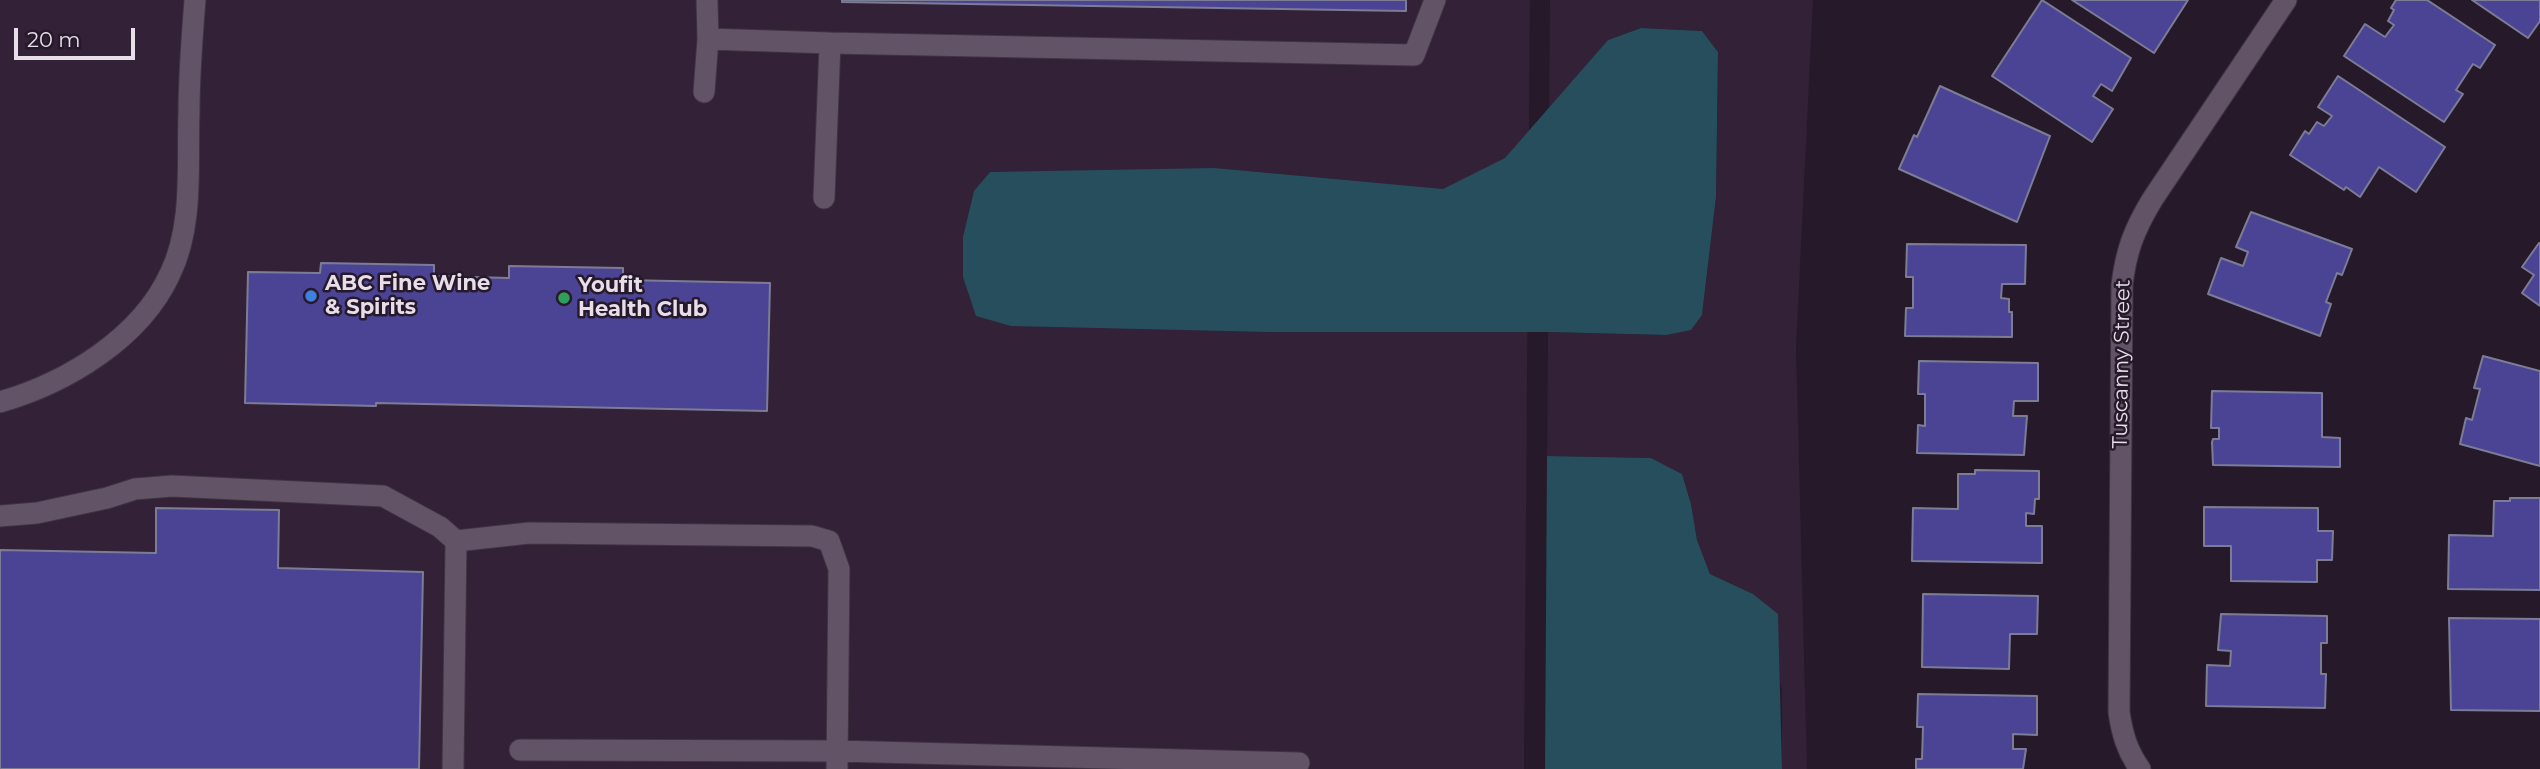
<!DOCTYPE html>
<html>
<head>
<meta charset="utf-8">
<style>
  body { margin:0 }
  #map { position:relative; width:2540px; height:769px; overflow:hidden; background:#26192a; font-family:Montserrat,sans-serif }
  canvas { display:block }
  .scale { position:absolute; left:14px; top:28px; width:121px; height:32px; box-sizing:border-box; border:4px solid #e7deea; border-top:0; padding-left:9px; font-size:21px; line-height:24px; white-space:nowrap; color:#e7deea; -webkit-text-stroke:5px #26192a; paint-order:stroke }
</style>
</head>
<body>
<div id="map">
<canvas width="2540" height="769"></canvas>
<div class="scale">20 m</div>
</div>
<script>
const ctx = document.querySelector('canvas').getContext('2d');
ctx.lineJoin = 'round';
function paint(path, color) {
  ctx.fillStyle = color;
  ctx.fill(path, 'evenodd');
}
function stroke(path, color, width, dash) {
  ctx.strokeStyle = color;
  ctx.lineWidth = width;
  ctx.lineCap = dash ? 'butt' : 'round';
  ctx.setLineDash(dash || []);
  ctx.stroke(path);
}
function drawText(font, color, halo, rows, align = 'center') {
  ctx.font = font + ' Montserrat,sans-serif';
  ctx.lineWidth = 5;
  ctx.setLineDash([]);
  ctx.textBaseline = 'middle';
  ctx.strokeStyle = halo;
  ctx.fillStyle = color;
  for (const [text, x, y, turn = 0] of rows) {
    ctx.save();
    ctx.translate(x, y);
    ctx.rotate((+turn || 0) * Math.PI / 180);
    ctx.textAlign = isNaN(turn) ? turn : align;
    if (halo) ctx.strokeText(text, 0, 0);
    ctx.fillText(text, 0, 0);
    ctx.restore();
  }
}
const built = new Path2D(`
  M 0,0 L 1530,0 L 1524,769 L 0,769 Z
  M 1550,0 L 1813,0 L 1796,348 L 1807,769 L 1782,769 L 1782,689 L 1753,594 L 1710,574 L 1697,540 L 1691,504 L 1682,474 L 1651,458 L 1547,456 L 1548,332 L 1666,335 L 1702,315 L 1716,197 L 1718,52 L 1702,31 L 1641,28 L 1608,40 L 1549,109 Z`);
const water = new Path2D(`
  M 1641,28 L 1702,31 L 1718,52 L 1716,197 L 1702,315 L 1691,330 L 1666,335 L 1548,332 L 1270,332 L 1011,326 L 976,316 L 963,277 L 963,237 L 974,191 L 990,172 L 1214,168 L 1443,189 L 1505,158 L 1608,40 Z
  M 1547,456 L 1651,458 L 1682,474 L 1691,504 L 1697,540 L 1710,574 L 1753,594 L 1778,614 L 1782,769 L 1545,769 Z`);
const building = new Path2D(`
  M 842,0 L 1406,0 L 1406,11 L 842,2 Z
  M 2042,0 L 2131,58 L 2112,91 L 2101,84 L 2093,96 L 2113,109 L 2092,142 L 1992,76 Z
  M 2072,0 L 2188,0 L 2154,53 Z
  M 2396,0 L 2427,0 L 2495,45 L 2480,68 L 2473,64 L 2456,90 L 2463,94 L 2444,122 L 2344,56 L 2365,24 L 2385,37 L 2394,25 L 2388,21 L 2394,10 L 2391,8 Z
  M 2472,0 L 2540,0 L 2540,21 L 2528,38 Z
  M 2338,76 L 2445,147 L 2416,192 L 2379,167 L 2360,197 L 2346,187 L 2344,190 L 2290,155 L 2305,131 L 2309,134 L 2317,122 L 2324,126 L 2332,116 L 2318,107 Z
  M 1940,86 L 2050,136 L 2017,222 L 1899,169 L 1914,135 L 1917,137 Z
  M 2251,212 L 2352,249 L 2342,275 L 2337,273 L 2326,302 L 2331,304 L 2320,336 L 2208,294 L 2221,258 L 2243,266 L 2248,252 L 2236,247 Z
  M 2539,243 L 2540,243 L 2540,306 L 2522,293 L 2534,275 L 2522,267 Z
  M 1907,244 L 2026,245 L 2025,284 L 2002,284 L 2001,298 L 2009,299 L 2009,312 L 2012,312 L 2012,337 L 1905,336 L 1906,308 L 1913,308 L 1913,277 L 1906,277 Z
  M 321,263 L 434,265 L 434,276 L 509,278 L 509,266 L 623,268 L 623,280 L 770,283 L 767,411 L 376,403 L 376,406 L 245,403 L 248,272 L 320,273 Z
  M 2483,356 L 2540,371 L 2540,466 L 2460,444 L 2466,418 L 2472,420 L 2480,389 L 2474,388 Z
  M 1919,361 L 2038,363 L 2038,401 L 2014,401 L 2013,416 L 2027,416 L 2024,455 L 1917,453 L 1918,425 L 1925,426 L 1925,394 L 1918,394 Z
  M 2212,391 L 2322,393 L 2322,437 L 2340,438 L 2340,467 L 2213,465 L 2212,442 L 2213,439 L 2219,439 L 2219,428 L 2211,428 Z
  M 1975,470 L 2039,471 L 2039,499 L 2035,499 L 2034,514 L 2026,513 L 2026,526 L 2042,526 L 2042,563 L 1912,561 L 1913,508 L 1958,509 L 1958,474 L 1975,474 Z
  M 2510,498 L 2540,498 L 2540,590 L 2448,589 L 2449,535 L 2493,536 L 2494,501 L 2510,501 Z
  M 2204,507 L 2318,508 L 2318,531 L 2333,531 L 2332,560 L 2317,560 L 2317,582 L 2231,581 L 2231,546 L 2204,546 Z
  M 156,508 L 279,510 L 278,568 L 423,572 L 419,769 L 0,769 L 0,550 L 156,553 Z
  M 1923,594 L 2038,596 L 2037,634 L 2010,634 L 2009,669 L 1922,667 Z
  M 2221,614 L 2327,616 L 2327,643 L 2321,643 L 2321,674 L 2326,674 L 2325,708 L 2206,706 L 2207,665 L 2230,666 L 2231,651 L 2218,650 Z
  M 2449,618 L 2540,619 L 2540,711 L 2451,710 Z
  M 1918,694 L 2037,696 L 2037,735 L 2013,734 L 2013,749 L 2026,749 L 2023,769 L 1916,769 L 1916,759 L 1922,759 L 1923,727 L 1917,727 Z`);
const service = new Path2D(`
  M 708,39 L 830,43 L 824,198
  M 830,43 L 1414,55 L 1435,0
  M 704,92 L 708,39 L 707,0
  M 0,402 C 66,383 140,339 170,274 C 194,225 187,164 189,112 C 189,74 192,37 195,0
  M 0,516 L 37,513 L 107,498 L 135,489 L 172,486 L 383,496 L 440,527 L 456,541 L 453,769
  M 456,541 L 529,533 L 812,536 L 829,541 L 839,569 L 837,769
  M 520,750 L 837,751 L 1299,763`);
const minor = new Path2D(`
  M 2140,769 C 2127,751 2122,733 2119,712 L 2122,285 C 2126,251 2134,230 2152,200 L 2286,0`);
const markers = [
  [311,296,7,"#3f7fe0"],
  [564,298,7,"#2e9e5b"]
];
const poiNames = [
  ["ABC Fine Wine",325,284],
  ["& Spirits",325,308],
  ["Youfit",578,286],
  ["Health Club",578,310]
];
const streetNames = [
  ["Tuscanny Street",2122,364,-89]
];
paint(built, '#322137');
paint(water, '#264e5d');
paint(building, '#4b4495');
stroke(building, '#7c7d95', 2);
stroke(service, '#3f3442', 23);
stroke(minor, '#3f3442', 23);
stroke(service, '#625367', 21);
stroke(minor, '#625367', 21);
for (const [x, y, r, color] of markers) {
  const dot = new Path2D();
  dot.arc(x, y, r, 0, 2 * Math.PI);
  ctx.fillStyle = color;
  ctx.fill(dot);
  stroke(dot, '#26192a', 2.5);
}
drawText('bold 21px', '#e7deea', '#26192a', poiNames, 'left');
drawText('21px', '#e7deea', '#26192a', streetNames);
</script>
</body>
</html>
